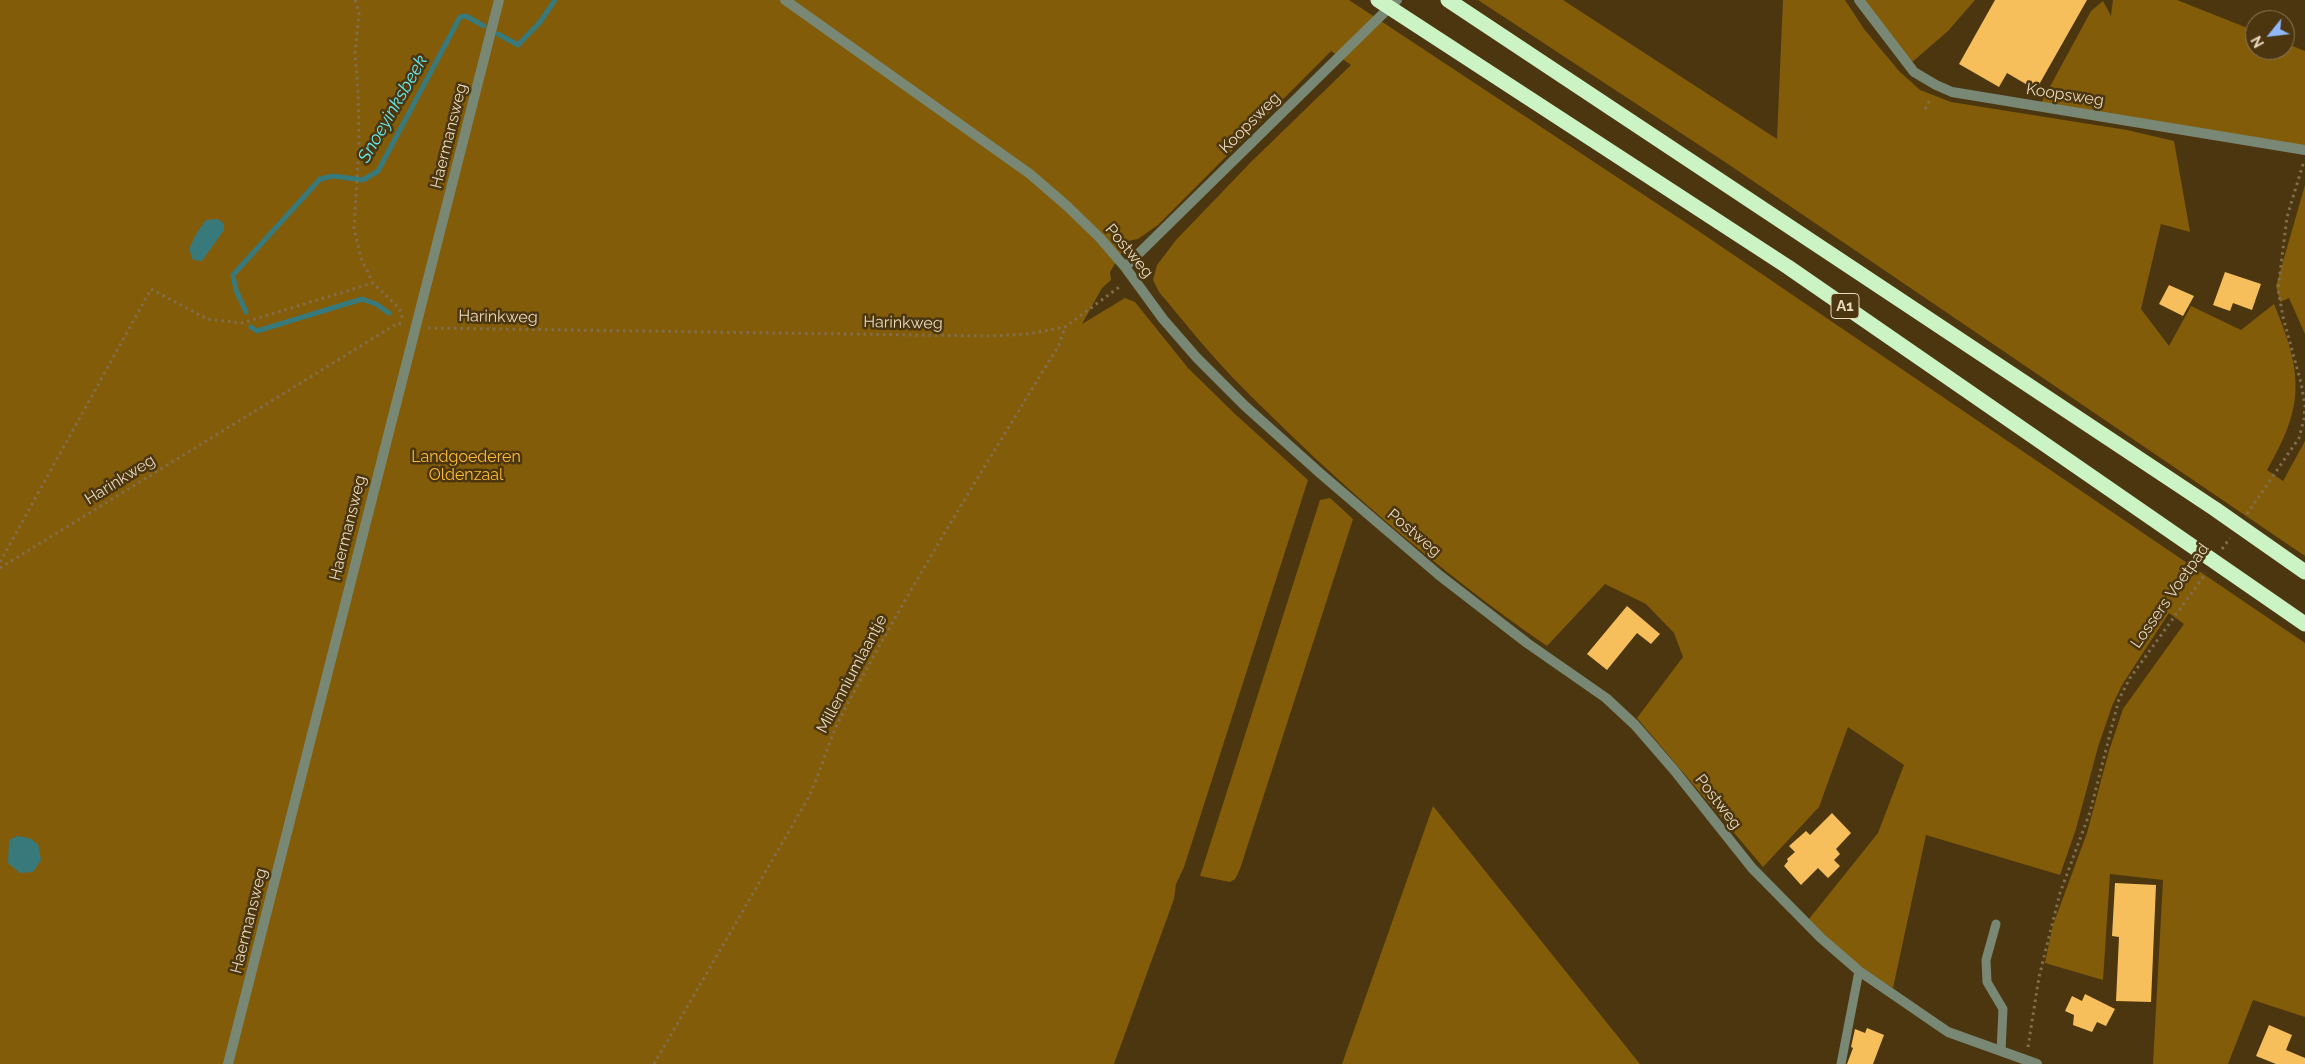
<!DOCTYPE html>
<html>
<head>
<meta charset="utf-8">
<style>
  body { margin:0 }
  #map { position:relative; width:2305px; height:1064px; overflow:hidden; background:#4b3610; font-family:Raleway,sans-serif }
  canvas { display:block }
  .north { position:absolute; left:2245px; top:10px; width:50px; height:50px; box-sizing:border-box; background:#4b3610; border:1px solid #8a7756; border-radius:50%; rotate:241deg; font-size:14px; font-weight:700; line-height:20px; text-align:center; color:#e8d9bf }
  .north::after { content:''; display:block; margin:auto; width:18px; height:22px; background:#8fb8fd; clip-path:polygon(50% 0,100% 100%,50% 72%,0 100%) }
</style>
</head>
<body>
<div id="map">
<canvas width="2305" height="1064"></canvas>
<div class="north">N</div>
</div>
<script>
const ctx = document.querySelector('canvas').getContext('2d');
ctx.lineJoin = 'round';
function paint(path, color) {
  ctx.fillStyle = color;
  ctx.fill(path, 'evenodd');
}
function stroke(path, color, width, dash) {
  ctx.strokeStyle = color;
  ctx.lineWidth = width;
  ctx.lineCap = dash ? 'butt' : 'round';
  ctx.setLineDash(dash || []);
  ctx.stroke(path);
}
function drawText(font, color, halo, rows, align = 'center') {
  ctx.font = font + ' Raleway,sans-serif';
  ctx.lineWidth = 5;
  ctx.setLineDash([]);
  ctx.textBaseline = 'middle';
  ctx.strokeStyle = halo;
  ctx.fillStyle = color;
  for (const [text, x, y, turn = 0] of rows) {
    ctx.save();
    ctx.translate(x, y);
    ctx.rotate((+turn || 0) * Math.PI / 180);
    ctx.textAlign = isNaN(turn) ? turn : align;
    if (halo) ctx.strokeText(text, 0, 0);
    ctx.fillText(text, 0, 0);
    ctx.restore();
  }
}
const green = new Path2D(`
  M 0,0 L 1349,0 L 1697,230 L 2305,643 L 2305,1017 L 2253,1000 L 2228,1064 L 2153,1064 L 2163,880 L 2110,874 L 2103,980 L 2045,963 L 2053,925 L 2087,833 L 2109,751 L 2123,709 L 2184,624 L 2169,613 L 2122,685 L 2112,706 L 2098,747 L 2076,829 L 2060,875 L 1926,835 L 1893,988 C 1861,969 1835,946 1809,919 L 1878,833 L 1904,765 L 1848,727 L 1819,807 L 1763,867 L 1637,718 L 1683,657 L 1674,633 L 1646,604 L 1605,584 L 1547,646 C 1438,571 1335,481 1241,386 C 1212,357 1186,324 1159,292 L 1153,280 L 1157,265 L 1176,240 L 1252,161 L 1351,65 L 1331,51 L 1158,225 L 1138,239 L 1128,241 L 1110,272 L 1111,280 L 1102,288 L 1082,324 L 1125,298 L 1135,302 L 1188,368 L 1235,414 L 1308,480 L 1184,867 L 1176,884 L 1174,899 L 1114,1064 L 0,1064 Z
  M 1478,0 L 1563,0 L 1777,139 L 1783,0 L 1845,0 L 1864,29 L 1899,71 L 1920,90 L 1951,102 L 2127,130 L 2174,141 L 2190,232 L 2161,224 L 2141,309 L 2169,346 L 2191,306 L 2241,330 L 2274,304 C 2303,374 2305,405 2267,470 L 2283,481 L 2305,441 L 2305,556 L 1728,164 Z
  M 1863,0 L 1975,0 L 1948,31 L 1911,63 Z
  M 2113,0 L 2177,0 L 2255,31 L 2255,50 L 2285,50 L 2285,43 L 2305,51 L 2305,146 L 2040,105 L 2091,11 L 2103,1 L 2111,16 Z
  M 2305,185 L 2305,334 L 2289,298 L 2280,302 L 2276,286 Z
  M 1330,498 L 1353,519 L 1240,869 L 1235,879 L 1230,882 L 1200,876 L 1320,500 Z
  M 1433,806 L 1640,1064 L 1342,1064 Z`);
const water = new Path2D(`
  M 218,219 L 224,224 L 224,230 L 202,261 L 193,260 L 189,249 L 196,234 L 206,220 Z
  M 17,836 L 29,838 L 38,844 L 41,860 L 33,872 L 20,873 L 8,863 L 9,840 Z`);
const stream = new Path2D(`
  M 498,34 L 518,45 L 540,22 L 555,0
  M 246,312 L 236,290 L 233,275 L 320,179 L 333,176 L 363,180 L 378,171 L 460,17 L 466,16 L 484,26
  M 251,327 L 257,331 L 362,299 L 376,304 L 389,313`);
const building = new Path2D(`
  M 1995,0 L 2087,0 L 2036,90 L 2007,73 L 1999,87 L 1959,64 Z
  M 2225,272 L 2261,284 L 2252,310 L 2233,303 L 2230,311 L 2213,305 Z
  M 2169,285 L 2194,296 L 2183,316 L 2159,304 Z
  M 1627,606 L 1660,634 L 1651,644 L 1637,633 L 1607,670 L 1587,654 Z
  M 1832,813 L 1851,833 L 1836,849 L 1840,854 L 1834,860 L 1840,866 L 1828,878 L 1818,868 L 1801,885 L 1784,866 L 1788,861 L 1787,859 L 1795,852 L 1789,846 L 1806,831 L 1810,835 Z
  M 2115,883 L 2156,885 L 2151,1002 L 2116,1001 L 2119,937 L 2112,936 Z
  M 2085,994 L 2115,1009 L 2106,1026 L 2097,1022 L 2092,1032 L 2073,1025 L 2074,1015 L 2065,1011 L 2072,996 L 2082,1001 Z
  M 2269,1025 L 2292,1035 L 2286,1050 L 2305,1058 L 2305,1064 L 2276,1064 L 2256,1056 Z
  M 1867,1028 L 1884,1035 L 1873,1064 L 1847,1064 L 1853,1048 L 1851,1047 L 1855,1029 L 1865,1033 Z`);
const path = new Path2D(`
  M 355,0 L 359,13 L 355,53 L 358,91 L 359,145 L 354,228 L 361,258 L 373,283
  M 1925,109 L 1931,98
  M 428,328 L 989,336 L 1028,334 L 1065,327 L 1122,285
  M 2247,514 L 2299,438 L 2304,419 L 2305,405 L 2301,383 L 2283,317 L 2278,289 L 2287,217 L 2304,161
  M 2222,549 L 2230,538
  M 0,562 L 151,289 L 207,319 L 242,323 L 373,283 L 399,308 L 403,319
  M 0,568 L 398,323 L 404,325
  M 2028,1047 L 2039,977 L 2060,893 L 2090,812 L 2119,699 L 2130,678 L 2206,573
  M 654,1064 L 806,802 C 821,773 828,740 844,711 C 910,586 985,466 1059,345 L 1065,327`);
const lane = new Path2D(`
  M 1996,924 L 1986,960 L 1987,982 L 2003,1009 L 2001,1051
  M 1841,1064 L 1859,971`);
const street = new Path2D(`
  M 785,0 L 1030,174 L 1067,206 L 1100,238 L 1125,267 L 1163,319 L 1197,358 L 1245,406 L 1321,474 L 1439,575 L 1527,643 L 1606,698 L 1635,725 L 1674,770 L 1752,868 L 1821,938 L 1859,971 L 1948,1032 L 2037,1064
  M 1859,0 L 1914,72 L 1936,85 L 1952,92 L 2305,150
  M 1125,267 L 1397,0
  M 228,1064 L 499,0`);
const highway = new Path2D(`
  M 1378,0 L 1788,267 L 2305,624
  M 1448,0 L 2215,509 L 2305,572`);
const shields = [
  [1845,306,28]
];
const shieldNames = [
  ["A1",1845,306]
];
const streetNames = [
  ["Koopsweg",2065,95,9],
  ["Koopsweg",1250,123,-45],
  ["Haermansweg",449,136,-76],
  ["Postweg",1129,251,50],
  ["Harinkweg",498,317,1],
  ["Harinkweg",903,323,1],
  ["Harinkweg",120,480,-32],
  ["Haermansweg",348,528,-76],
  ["Postweg",1414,533,40],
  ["Lossers Voetpad",2170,596,-55],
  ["Millenniumlaantje",852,674,-62],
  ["Postweg",1718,802,52],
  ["Haermansweg",249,921,-76]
];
const parkNames = [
  ["Landgoederen",466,457],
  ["Oldenzaal",466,475]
];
const waterNames = [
  ["Snoeyinksbeek",393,109,-60]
];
paint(green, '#825c09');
paint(water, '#38797c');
stroke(stream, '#38797c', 5);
paint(building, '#f6bf5b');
stroke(path, '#816e4c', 3, [2.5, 4]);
stroke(lane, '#788874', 9);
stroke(street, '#788874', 10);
stroke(highway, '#ccf3c3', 15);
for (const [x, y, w] of shields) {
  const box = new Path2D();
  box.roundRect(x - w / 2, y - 12.5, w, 25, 4);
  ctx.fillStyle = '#4b3610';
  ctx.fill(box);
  stroke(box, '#e8d9bf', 1);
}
drawText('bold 15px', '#e8d9bf', null, shieldNames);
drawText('16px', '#e8d9bf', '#4b3610', streetNames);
drawText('16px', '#febc39', '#4b3610', parkNames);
drawText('italic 18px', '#63eaf1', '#4b3610', waterNames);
</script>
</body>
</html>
